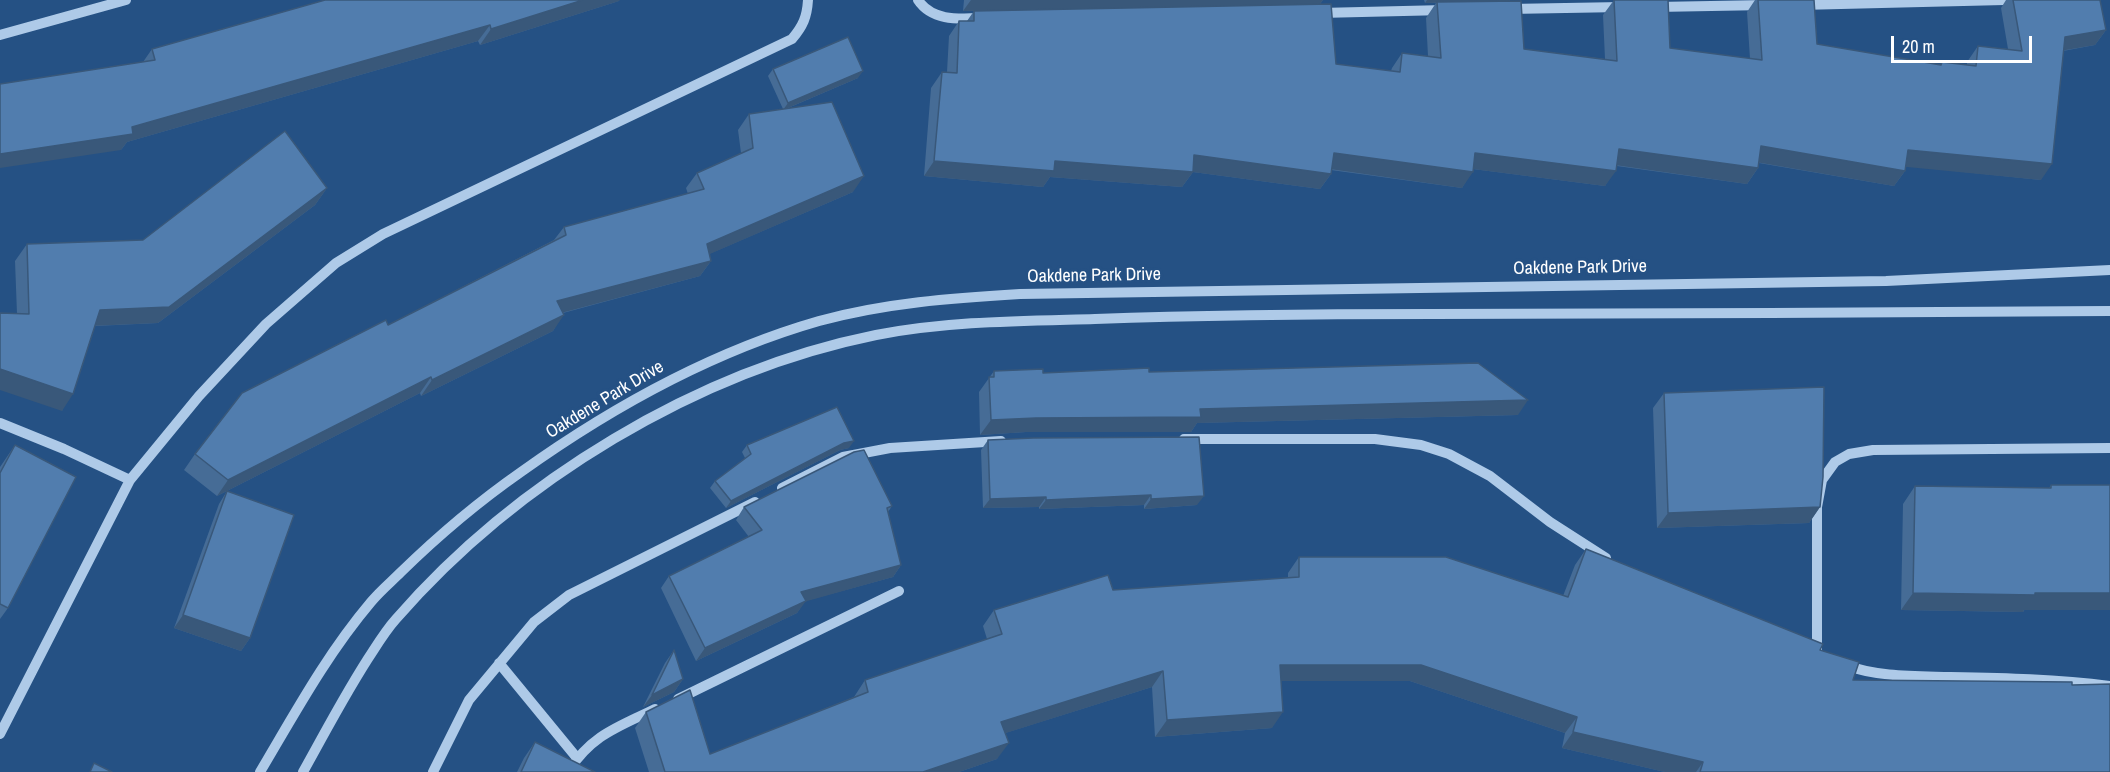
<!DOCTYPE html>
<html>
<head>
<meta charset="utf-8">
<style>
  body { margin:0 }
  #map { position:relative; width:2110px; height:772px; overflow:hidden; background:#255184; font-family:"Archivo Narrow",sans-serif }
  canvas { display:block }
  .scale { position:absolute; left:1891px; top:36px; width:141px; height:27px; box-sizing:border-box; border:3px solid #fff; border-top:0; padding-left:8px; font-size:18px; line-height:21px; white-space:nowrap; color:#fff; -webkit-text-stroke:4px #255184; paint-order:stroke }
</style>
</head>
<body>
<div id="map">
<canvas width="2110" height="772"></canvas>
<div class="scale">20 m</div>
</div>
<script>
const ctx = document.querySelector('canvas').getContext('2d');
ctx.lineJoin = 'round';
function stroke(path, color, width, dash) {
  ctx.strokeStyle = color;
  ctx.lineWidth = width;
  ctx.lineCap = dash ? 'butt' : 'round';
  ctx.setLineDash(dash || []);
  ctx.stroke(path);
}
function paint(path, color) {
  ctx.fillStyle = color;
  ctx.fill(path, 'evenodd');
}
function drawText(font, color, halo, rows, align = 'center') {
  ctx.font = font + ' "Archivo Narrow",sans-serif';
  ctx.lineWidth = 6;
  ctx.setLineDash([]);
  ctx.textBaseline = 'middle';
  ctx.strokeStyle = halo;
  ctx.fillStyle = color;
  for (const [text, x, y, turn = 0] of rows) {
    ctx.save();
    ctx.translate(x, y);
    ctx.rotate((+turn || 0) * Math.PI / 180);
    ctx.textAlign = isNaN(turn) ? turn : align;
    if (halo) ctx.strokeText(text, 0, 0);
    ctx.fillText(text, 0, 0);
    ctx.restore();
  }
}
const minor = new Path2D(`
  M 918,0 C 932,21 958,19 980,18
  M 1800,5 L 2004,0
  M 1656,7 L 1766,5
  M 1509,9 L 1622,7
  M 1320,13 L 1445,10
  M 0,35 L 126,0
  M 0,423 L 64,449 L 130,480
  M 1184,439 L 1375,439 L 1421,445 L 1449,454 L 1490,476 L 1550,522 L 1606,558
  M 782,488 L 843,457 L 890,448 L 1001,441
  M 1817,654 L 1817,507 L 1822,480 L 1835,462 L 1849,454 L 1873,450 L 2110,448
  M 499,663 L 577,758
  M 1845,665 C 1877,677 1915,676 1950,677 C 2003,678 2057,679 2110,686
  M 678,699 L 899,591
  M 0,734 L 130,480 L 199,396 L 266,324 L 336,263 L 383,234 L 792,39 C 803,26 807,17 808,0
  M 260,772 C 295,713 327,654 371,602 C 380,591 391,582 401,572 C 439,535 478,502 521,472 C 612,407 711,352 819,321 C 885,303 952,298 1020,294 L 1886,281 L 2110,270
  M 303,772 C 326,731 347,690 373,651 C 380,640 387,629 396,619 C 516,481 697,371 876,335 C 948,321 1022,321 1095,319 C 1207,315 1320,314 1433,314 C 1659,314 1884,312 2110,311
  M 433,772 L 469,700 L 534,622 L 569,595 L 755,502
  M 568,772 C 591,735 618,727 655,709`);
const wall = new Path2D(`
  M 964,0 L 1323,0 L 1320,4 L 1336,64 L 1391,71 L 1392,68 L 1402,53 L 1428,56 L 1426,18 L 1436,3 L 1425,3 L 1424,0 L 1510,0 L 1509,1 L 1524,49 L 1605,59 L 1603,15 L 1614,0 L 1668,0 L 1670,48 L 1750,59 L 1747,12 L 1755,0 L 1814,0 L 1817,44 L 1940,65 L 1942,62 L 1967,65 L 1967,62 L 1978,46 L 2008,49 L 2001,8 L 2006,0 L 2100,0 L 2106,30 L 2095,45 L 2063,51 L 2041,180 L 1906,166 L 1905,171 L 1894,186 L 1759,163 L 1758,168 L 1747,184 L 1617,166 L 1605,186 L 1473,169 L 1462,188 L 1331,170 L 1331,174 L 1320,189 L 1193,172 L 1182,187 L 1050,177 L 1043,187 L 924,176 L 931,88 L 942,72 L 947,72 L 949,36 L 959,21 L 967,21 L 974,11 L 963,11 Z
  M 619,1 L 480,45 L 478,41 L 127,142 L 121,150 L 143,62 L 152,49 Z
  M 773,69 L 858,78 L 788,108 L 853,192 L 709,254 L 711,261 L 700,276 L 563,313 L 553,331 L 421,396 L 420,393 L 217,496 L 184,470 L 195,454 L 388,325 L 554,240 L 564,227 L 688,194 L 686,188 L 697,173 L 741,153 L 738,130 L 749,114 L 783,109 L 768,76 Z
  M 327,188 L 315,205 L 158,323 L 95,326 L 62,411 L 17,314 L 15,261 L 27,244 L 143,240 Z
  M 994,371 L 1043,373 L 1149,372 L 1518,415 L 1197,423 L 1191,432 L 1026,432 L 980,435 L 979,392 Z
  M 1664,393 L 1820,507 L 1809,523 L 1657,528 L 1653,408 Z
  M 988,440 L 1197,505 L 1144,509 L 1144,505 L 1039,509 L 1039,507 L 983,508 L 981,450 Z
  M 15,445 L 8,608 L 0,619 L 0,467 Z
  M 747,445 L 849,448 L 840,450 L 726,508 L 710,488 L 715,481 L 745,458 L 742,452 Z
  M 2051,485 L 2110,485 L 2023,612 L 1901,610 L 1903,504 L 1915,486 L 2049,488 Z
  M 227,491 L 250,638 L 241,651 L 174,628 L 219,504 Z
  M 892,506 L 888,512 L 901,565 L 893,577 L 805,601 L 797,613 L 696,661 L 661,588 L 669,576 L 749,537 L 736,520 L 744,507 Z
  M 1586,549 L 1820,650 L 1853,680 L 2072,685 L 2110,772 L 1665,772 L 1562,748 L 1565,733 L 1410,681 L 1281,681 L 1272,728 L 1155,737 L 1152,687 L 1005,733 L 997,759 L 959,772 L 649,772 L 635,728 L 646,712 L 710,754 L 854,697 L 865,680 L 987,639 L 983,626 L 994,610 L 1113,590 L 1288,578 L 1288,573 L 1299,557 L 1563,596 L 1575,565 Z
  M 674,650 L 683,679 L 674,692 L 643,707 L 665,663 Z
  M 535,742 L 595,772 L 517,772 L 524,758 Z`);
const shadedWall = new Path2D(`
  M 583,0 L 620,0 L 619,1 L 480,45 L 491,29 Z
  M 971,0 L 1323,0 L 1319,5 L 963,11 Z
  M 1427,0 L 1510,0 L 1509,1 L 1425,3 Z
  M 490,25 L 478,41 L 127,142 L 121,150 L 0,168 L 0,154 L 132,127 Z
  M 2106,30 L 2095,45 L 2054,52 L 2065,37 Z
  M 863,71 L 858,78 L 783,110 L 788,103 Z
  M 1761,146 L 1905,171 L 1894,186 L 1750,161 Z
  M 1619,149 L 1758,168 L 1747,184 L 1608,164 Z
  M 1908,150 L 2052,164 L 2041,180 L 1897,166 Z
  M 1334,153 L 1473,172 L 1462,188 L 1323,168 Z
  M 1475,153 L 1616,171 L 1605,186 L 1465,168 Z
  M 1194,155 L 1331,174 L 1320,189 L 1193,172 L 1182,187 L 1050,177 L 1043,187 L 924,176 L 934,161 L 1055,161 Z
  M 864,176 L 853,192 L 696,260 L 707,244 Z
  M 327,188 L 315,205 L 158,323 L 89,326 L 100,310 Z
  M 711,261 L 700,276 L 546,317 L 557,301 Z
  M 564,315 L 553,331 L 421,396 L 432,380 Z
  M 0,369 L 73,394 L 62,411 L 0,390 Z
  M 431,377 L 420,393 L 217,496 L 228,480 Z
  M 1528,400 L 1518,415 L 1197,423 L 1191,432 L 1026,432 L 980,435 L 991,420 L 1200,409 Z
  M 854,441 L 849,448 L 840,450 L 726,508 L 731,501 L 844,443 Z
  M 1151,495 L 1144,505 L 1039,509 L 1046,500 Z
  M 1204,496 L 1197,505 L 1144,509 L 1151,499 Z
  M 1046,497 L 1039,507 L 983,508 L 990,499 Z
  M 1820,507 L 1809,523 L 1657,528 L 1668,513 Z
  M 901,565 L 893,577 L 793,605 L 801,592 Z
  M 1913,593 L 2110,593 L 2110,610 L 2024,610 L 2023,612 L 1901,610 Z
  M 806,601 L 797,613 L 696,661 L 705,648 Z
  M 183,615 L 250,638 L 241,651 L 174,628 Z
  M 1280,665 L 1421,665 L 1577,717 L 1565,733 L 1410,681 L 1269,681 Z
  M 1163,671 L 1152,687 L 990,738 L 1001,722 Z
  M 683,679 L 674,692 L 643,707 L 652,695 Z
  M 1283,712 L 1272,728 L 1155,737 L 1167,720 Z
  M 1573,732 L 1703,762 L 1696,772 L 1665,772 L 1562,748 Z
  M 1009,743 L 997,759 L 959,772 L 923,772 Z`);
const building = new Path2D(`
  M 325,0 L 583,0 L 491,29 L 490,25 L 132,127 L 133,134 L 0,154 L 0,84 L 155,60 L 152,49 Z
  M 1614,0 L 1668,0 L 1670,48 L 1762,60 L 1758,0 L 1814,0 L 1817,44 L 1941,65 L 1942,62 L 1976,66 L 1978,46 L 2022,51 L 2013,0 L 2100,0 L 2106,30 L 2065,37 L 2052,164 L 1908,150 L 1905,171 L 1761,146 L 1758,168 L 1619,149 L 1616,171 L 1475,153 L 1473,172 L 1334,153 L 1331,174 L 1194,155 L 1193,172 L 1055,161 L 1054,171 L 934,161 L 942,72 L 957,73 L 959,21 L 974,21 L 974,11 L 1331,4 L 1336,64 L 1400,72 L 1402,53 L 1441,58 L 1437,2 L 1521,1 L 1524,49 L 1617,61 Z
  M 848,37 L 863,71 L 788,103 L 773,69 Z
  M 832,102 L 864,176 L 707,244 L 711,261 L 557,301 L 564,315 L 432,380 L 431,377 L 228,480 L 195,454 L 242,393 L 386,320 L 388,325 L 566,235 L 564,227 L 704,189 L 697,173 L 753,148 L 749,114 Z
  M 285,131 L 327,188 L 169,307 L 100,310 L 73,394 L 0,369 L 0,313 L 29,314 L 27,244 L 143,240 Z
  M 1478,363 L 1528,400 L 1200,409 L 1201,417 L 1036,418 L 991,420 L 989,377 L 994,377 L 994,371 L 1043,369 L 1043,373 L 1149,368 L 1149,372 Z
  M 1824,387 L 1823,477 L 1820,507 L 1668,513 L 1664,393 Z
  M 837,407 L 854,441 L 844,443 L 731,501 L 715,481 L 751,454 L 747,445 Z
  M 1199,437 L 1204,496 L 1151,499 L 1151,495 L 1046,500 L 1046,497 L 990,499 L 988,440 L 1033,438 Z
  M 15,445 L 76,477 L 8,608 L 0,604 L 0,473 Z
  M 864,450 L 892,506 L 887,508 L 901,565 L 801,592 L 806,601 L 705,648 L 669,576 L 762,530 L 744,507 L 854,452 Z
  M 2051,485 L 2110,485 L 2110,593 L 2035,593 L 2035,595 L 1913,593 L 1915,486 L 2051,488 Z
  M 227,491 L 294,515 L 250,638 L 183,615 Z
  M 1586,549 L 1823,644 L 1820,650 L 1859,662 L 1853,680 L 2072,682 L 2072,685 L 2110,684 L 2110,772 L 1700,772 L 1703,762 L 1573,732 L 1577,717 L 1421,665 L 1280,665 L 1283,712 L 1167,720 L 1163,671 L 1001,722 L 1009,743 L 923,772 L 665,772 L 646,712 L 690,690 L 710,754 L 868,692 L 865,680 L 1002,634 L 994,610 L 1108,575 L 1113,590 L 1299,577 L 1299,557 L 1446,557 L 1568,597 Z
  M 674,650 L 683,679 L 652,695 Z
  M 535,742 L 595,772 L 521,772 Z
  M 94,763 L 112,772 L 90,772 Z`);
const streetNames = [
  ["Oakdene Park Drive",1580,268,-1],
  ["Oakdene Park Drive",1094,276,-1],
  ["Oakdene Park Drive",605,400,-31]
];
stroke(minor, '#aecae8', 10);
paint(wall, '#466c96');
paint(shadedWall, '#39587a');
paint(building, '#517dae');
stroke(building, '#39587a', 1.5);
drawText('18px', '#fff', '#255184', streetNames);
</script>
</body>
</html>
